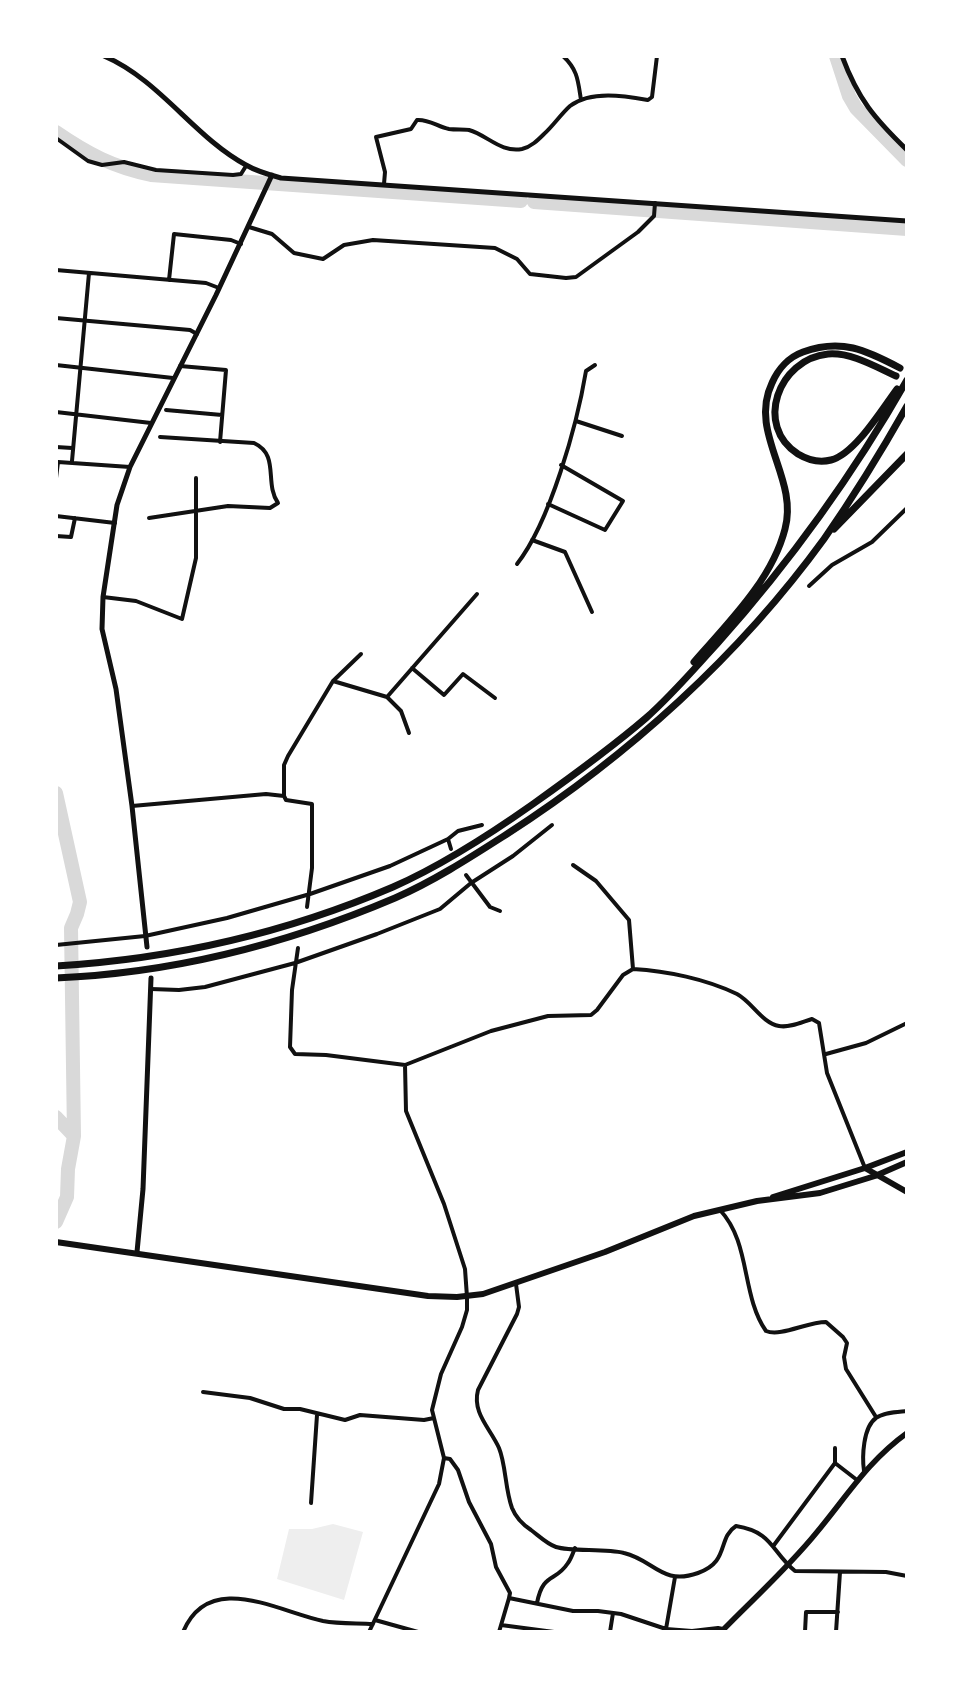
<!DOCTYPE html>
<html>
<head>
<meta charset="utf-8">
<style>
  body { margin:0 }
  #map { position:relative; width:963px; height:1688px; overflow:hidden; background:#fff; font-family:"Zilla Slab",serif }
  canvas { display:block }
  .frame { position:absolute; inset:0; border:58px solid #fff; pointer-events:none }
</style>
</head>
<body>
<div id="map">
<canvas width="963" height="1688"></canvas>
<div class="frame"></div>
</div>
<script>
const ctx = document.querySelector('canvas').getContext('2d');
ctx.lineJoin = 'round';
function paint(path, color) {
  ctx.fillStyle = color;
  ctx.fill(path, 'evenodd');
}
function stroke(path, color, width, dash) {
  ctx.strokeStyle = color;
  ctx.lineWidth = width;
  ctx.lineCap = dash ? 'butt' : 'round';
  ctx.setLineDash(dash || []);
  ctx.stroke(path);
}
const green = new Path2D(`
  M 333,1524 L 363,1532 L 344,1600 L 277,1579 L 289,1529 L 312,1529 Z`);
const river = new Path2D(`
  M 836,56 L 849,96 L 856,108 L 907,160
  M 56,132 C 88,154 113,167 151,175 L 521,201
  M 534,202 L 907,229
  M 56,793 L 80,902 L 77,914 L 71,928 L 74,1136 L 68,1169 L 67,1197 L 56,1222
  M 56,1117 L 74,1136`);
const minor = new Path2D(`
  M 563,56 C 578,70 578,81 581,100
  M 56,138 L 88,161 L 102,165 L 124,162 L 156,170 L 233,175 L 241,174 L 246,166
  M 384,184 L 385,172 L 376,137 L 411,129 L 417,120 C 429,119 438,127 449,129 C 456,130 463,129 469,130 C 487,135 501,153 522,149 C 531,147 538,140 544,134 C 553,126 561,114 570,106 C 591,90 625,96 648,100 L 652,97 L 657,56
  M 249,227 L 272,234 L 294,253 L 323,259 L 344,245 L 373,240 L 495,248 L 517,259 L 530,274 L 566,278 L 576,277 L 638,232 L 654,216 L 655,203
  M 56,270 L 206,283 L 219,288
  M 169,280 L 174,234 L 231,240 L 241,244
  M 56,318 L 190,330 L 197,334
  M 56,365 L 173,378
  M 180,366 L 226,370 L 220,442
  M 166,410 L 222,415
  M 56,412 L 151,423
  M 576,421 L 622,436
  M 56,447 L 72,448
  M 72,461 L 89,273
  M 56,478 L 58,462 L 130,467
  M 548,504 L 605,530 L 623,501 L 561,465
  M 56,516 L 115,523
  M 149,518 L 228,506 L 270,508 L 278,503 C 264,483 280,455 254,443 L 160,437
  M 56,536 L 71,537 L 75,518
  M 532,540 L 565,552 L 592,612
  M 517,564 C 550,522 577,425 586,371 L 595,365
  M 809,586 L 832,565 L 872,542 L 907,508
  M 103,597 L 136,601 L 182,619 L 196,558 L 196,478
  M 412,668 L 444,695 L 463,674 L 495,698
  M 333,681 L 387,697 L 401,711 L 409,733
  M 387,697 L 477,594
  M 284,796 L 284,765 L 288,756 L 333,681 L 361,654
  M 132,806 L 266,794 L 284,796 L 286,800 L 312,804 L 312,868 L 307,907
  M 448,839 L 451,849
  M 573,865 L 596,881 L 629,920 L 633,969
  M 466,875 L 490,907 L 500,911
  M 56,945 L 145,936 L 227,918 L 310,894 L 390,866 L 448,839 L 458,831 L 482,825
  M 298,948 L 292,990 L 290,1047 L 295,1054 L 326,1055 L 405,1065 L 491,1031 L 548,1016 L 591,1015 L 597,1010 L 623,975 L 633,969 C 667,971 706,979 737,994 C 752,1002 762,1023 779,1026 C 790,1028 802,1022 812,1019 L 819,1023 L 827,1073 L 865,1168
  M 151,989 L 179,990 L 205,987 L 295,963 L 377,934 L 440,909 L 471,883 L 513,856 L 552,825
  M 826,1054 L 866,1043 L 907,1023
  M 720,1210 C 751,1243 741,1295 766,1331 C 781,1337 807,1322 826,1322 L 843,1337 L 847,1343 L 844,1357 L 846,1369 L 876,1417
  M 516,1284 L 519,1307 L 517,1314 L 478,1390 C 472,1413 490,1428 499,1448 C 506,1465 505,1489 512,1508 C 516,1518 522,1524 531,1530 C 539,1536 547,1544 556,1547 C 572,1552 605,1548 624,1553 C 654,1560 662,1586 698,1573 C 730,1562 717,1538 736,1526 C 773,1532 771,1551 795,1571 L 886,1572 L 907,1576
  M 203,1392 L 250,1398 L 284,1409 L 300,1409 L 345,1420 L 360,1415 L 424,1420 L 434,1418
  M 835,1448 L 835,1463 L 857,1480
  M 444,1458 L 450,1459 L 458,1470 L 469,1502 L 491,1544 L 496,1567 L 510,1593 L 509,1598
  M 864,1471 C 862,1457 863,1427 876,1418 C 884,1412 897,1412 907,1411
  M 311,1503 L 317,1415
  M 774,1545 L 835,1463
  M 537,1603 C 543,1572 555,1583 568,1563 C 571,1559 573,1553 575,1548
  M 375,1620 L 418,1632
  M 501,1625 L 554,1632
  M 666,1629 L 675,1577
  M 183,1632 C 209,1570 277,1611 323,1621 C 339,1624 356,1623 373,1624
  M 369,1632 L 439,1484 L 444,1458 L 432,1410 L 441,1374 L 462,1327 L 467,1310 L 467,1297 L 465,1269 L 444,1204 L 406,1111 L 405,1065
  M 499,1632 L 509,1598 L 573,1611 L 598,1611 L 621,1614 L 666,1629 L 692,1631 L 718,1628 L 723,1629
  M 610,1632 L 613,1613
  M 805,1632 L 806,1612 L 838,1612
  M 836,1632 L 840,1572`);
const tertiary = new Path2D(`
  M 104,56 C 160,80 194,137 246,165 C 256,171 270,175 281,178 L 907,221
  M 842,56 C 858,99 874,118 907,150
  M 147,947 L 132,806 L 116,689 L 102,629 L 103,597 L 117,505 L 130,467 L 216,295 L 272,175
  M 137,1252 L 143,1189 L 151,978`);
const secondary = new Path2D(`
  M 721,1632 C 753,1599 788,1568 817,1532 C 847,1496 868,1461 907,1433`);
const primary = new Path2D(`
  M 865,1168 L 907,1192`);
const trunk = new Path2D(`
  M 773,1197 L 865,1168 L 907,1152
  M 56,1242 L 428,1296 L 457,1297 L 483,1294 L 605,1252 L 694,1216 L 757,1201 L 820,1193 L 875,1176 L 907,1162`);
const motorway = new Path2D(`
  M 896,376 C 876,367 851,352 828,354 C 778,359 754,426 798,454 C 808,460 820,463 831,460 C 855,454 882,409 897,389
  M 834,529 L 907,454
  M 694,662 C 728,623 772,580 785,529 C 799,478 748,433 772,383 C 778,369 789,357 803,352 C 841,338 866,350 900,368
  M 56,966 C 172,959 286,933 393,887 C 443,865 489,835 533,804 C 571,777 610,749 646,718 C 671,696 694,669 717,644 C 790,562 853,475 907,380
  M 56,978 C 173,973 287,944 395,898 C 434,881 471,857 507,834 C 628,756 739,656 824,539 C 854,496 881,452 907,406`);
paint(green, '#eee');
stroke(river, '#d9d9d9', 14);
stroke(minor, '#111', 4);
stroke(tertiary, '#111', 5);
stroke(secondary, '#111', 5.5);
stroke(primary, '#111', 6);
stroke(trunk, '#111', 6);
stroke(motorway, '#111', 7);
</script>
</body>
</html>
